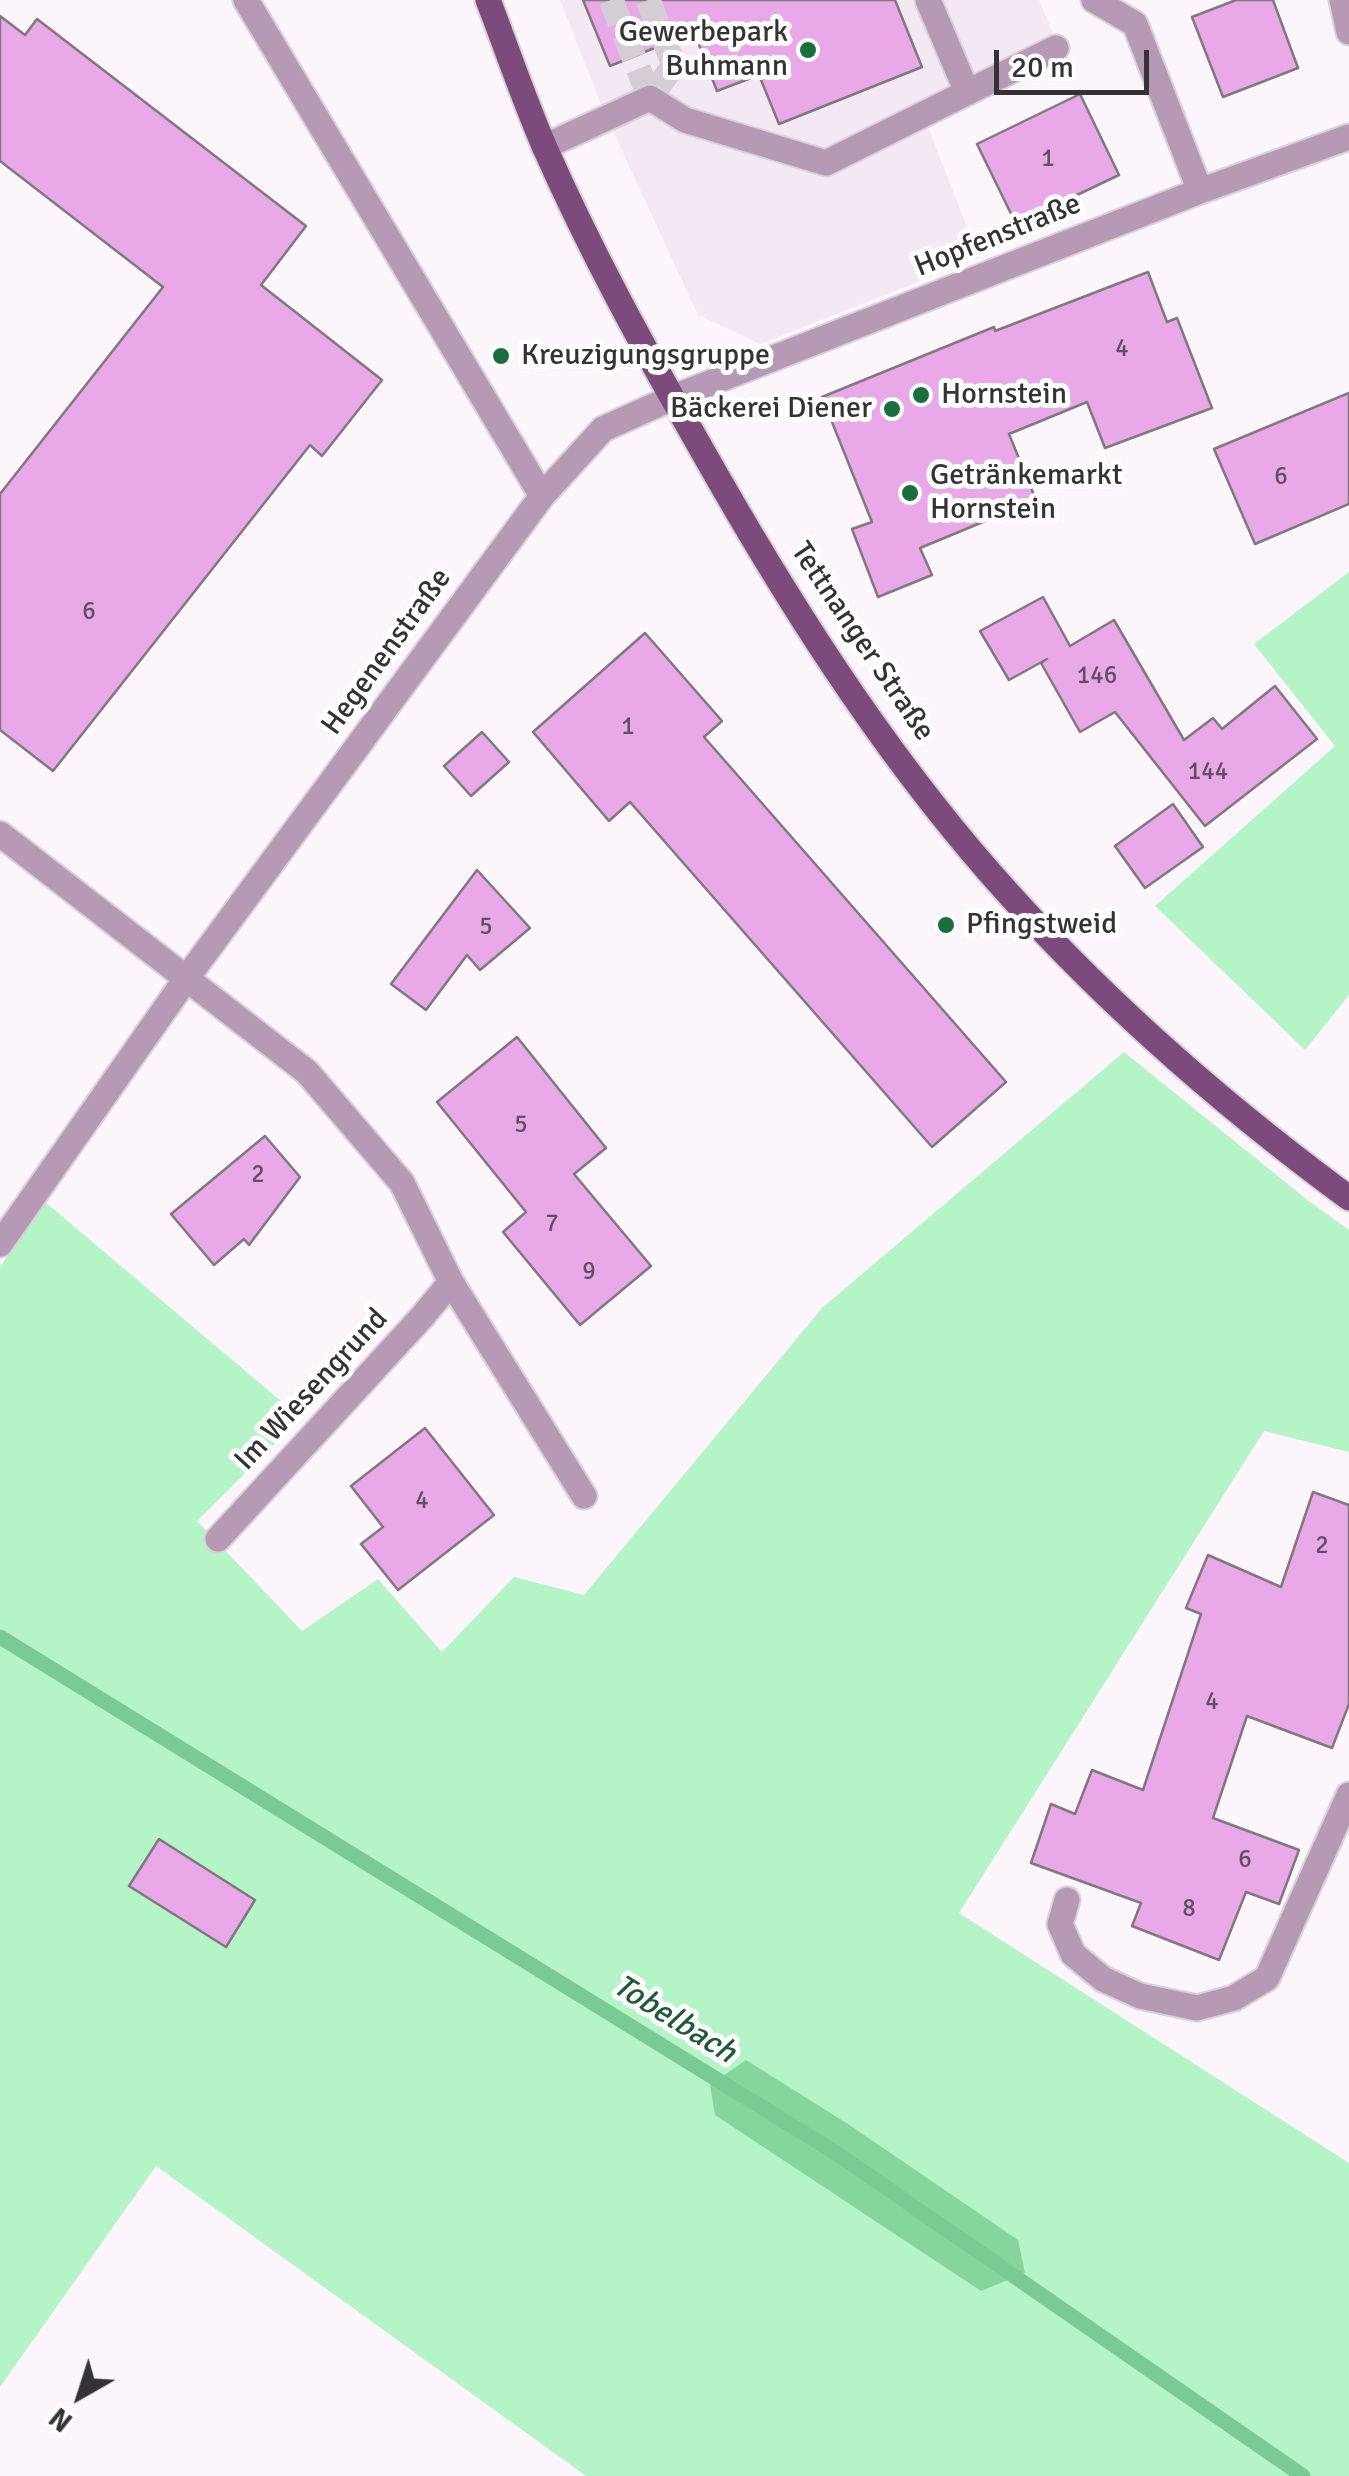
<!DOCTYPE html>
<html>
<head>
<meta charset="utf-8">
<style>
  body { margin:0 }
  #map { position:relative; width:1349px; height:2476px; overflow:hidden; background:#fcf5fc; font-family:Signika,sans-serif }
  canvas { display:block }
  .north { position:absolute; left:30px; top:2346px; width:100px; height:100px; -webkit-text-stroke:8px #fff; paint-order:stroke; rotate:219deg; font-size:28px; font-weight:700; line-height:40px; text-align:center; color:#343234 }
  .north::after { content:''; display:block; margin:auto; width:35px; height:45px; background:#343234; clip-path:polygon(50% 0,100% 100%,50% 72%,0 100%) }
  .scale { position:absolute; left:994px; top:50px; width:155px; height:45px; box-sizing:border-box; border:5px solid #343234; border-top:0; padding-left:12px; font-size:30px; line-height:35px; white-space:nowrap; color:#343234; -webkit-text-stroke:8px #fff; paint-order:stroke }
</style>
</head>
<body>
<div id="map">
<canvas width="1349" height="2476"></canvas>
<div class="north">N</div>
<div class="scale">20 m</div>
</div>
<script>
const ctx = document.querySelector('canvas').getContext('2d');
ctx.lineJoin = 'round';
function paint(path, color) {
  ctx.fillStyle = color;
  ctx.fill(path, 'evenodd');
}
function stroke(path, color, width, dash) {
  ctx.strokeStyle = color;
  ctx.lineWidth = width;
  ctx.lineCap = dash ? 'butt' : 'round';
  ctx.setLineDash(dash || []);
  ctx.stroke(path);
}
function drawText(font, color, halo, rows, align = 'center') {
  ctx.font = font + ' Signika,sans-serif';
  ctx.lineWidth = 10;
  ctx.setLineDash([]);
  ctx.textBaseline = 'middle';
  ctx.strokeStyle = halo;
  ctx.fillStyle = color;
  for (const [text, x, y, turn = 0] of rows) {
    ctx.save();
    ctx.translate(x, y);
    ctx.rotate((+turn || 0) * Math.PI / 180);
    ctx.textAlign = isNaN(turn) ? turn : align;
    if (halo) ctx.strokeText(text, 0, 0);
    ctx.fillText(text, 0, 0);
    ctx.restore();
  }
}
const built = new Path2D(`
  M 560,0 L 1039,0 L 1063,56 L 925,119 L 979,258 L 760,344 L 698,315 L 604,112 Z`);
const green = new Path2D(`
  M 1349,572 L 1349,995 L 1305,1050 L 1155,906 L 1335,746 L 1254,644 Z
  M 1124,1052 L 1310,1202 L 1349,1230 L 1349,1452 L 1264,1431 L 959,1913 L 1349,2163 L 1349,2476 L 586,2476 L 156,2166 L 0,2387 L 0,1267 L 45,1202 L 301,1418 L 197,1521 L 302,1631 L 378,1579 L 442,1652 L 514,1577 L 584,1595 L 822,1308 ZM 746,2061 L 848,2124 L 710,2086 Z`);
const forest = new Path2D(`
  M 746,2060 L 848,2124 L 1018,2240 L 1025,2273 L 981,2291 L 715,2115 L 710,2085 Z`);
const stream = new Path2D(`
  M 0,1637 L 836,2153 L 1303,2476`);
const building = new Path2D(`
  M 583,0 L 895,0 L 922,67 L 779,124 L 759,75 L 717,91 L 694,32 L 610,66 Z
  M 1236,0 L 1273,0 L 1298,68 L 1223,97 L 1192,17 Z
  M 0,16 L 25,35 L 37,19 L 306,226 L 261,285 L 382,380 L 322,456 L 310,445 L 53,771 L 0,730 L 0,494 L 163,287 L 0,161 Z
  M 1080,94 L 1119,175 L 1016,224 L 977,144 Z
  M 1148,272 L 1167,322 L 1177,318 L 1212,408 L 1105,448 L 1087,402 L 1009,434 L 1036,500 L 920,548 L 932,575 L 878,597 L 852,529 L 872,522 L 822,397 L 994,327 L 995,331 Z
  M 1349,393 L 1349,504 L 1255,544 L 1214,449 Z
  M 1043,597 L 1070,646 L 1114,620 L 1184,740 L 1213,718 L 1222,729 L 1275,686 L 1317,739 L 1205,826 L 1115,712 L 1080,732 L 1041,663 L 1047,659 L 1009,680 L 980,631 Z
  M 645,633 L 722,721 L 704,737 L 1006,1082 L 932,1147 L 630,802 L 609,821 L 533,732 Z
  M 482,732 L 509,762 L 471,796 L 444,766 Z
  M 1173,804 L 1203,847 L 1145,888 L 1115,846 Z
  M 477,870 L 530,928 L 480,970 L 467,955 L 426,1010 L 391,984 Z
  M 517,1037 L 606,1148 L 574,1174 L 651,1266 L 580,1325 L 503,1232 L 526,1212 L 437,1102 Z
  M 265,1136 L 300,1177 L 249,1245 L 244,1239 L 214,1265 L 171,1214 Z
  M 425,1428 L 494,1515 L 398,1590 L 361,1544 L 383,1527 L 351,1486 Z
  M 1313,1492 L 1349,1505 L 1349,1704 L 1332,1748 L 1247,1716 L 1213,1818 L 1299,1850 L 1279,1904 L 1246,1892 L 1219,1960 L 1132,1926 L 1141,1903 L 1031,1863 L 1051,1804 L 1075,1814 L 1092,1770 L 1143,1790 L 1201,1614 L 1186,1608 L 1208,1555 L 1281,1587 Z
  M 159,1839 L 255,1900 L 226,1947 L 129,1886 Z`);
const minorTunnel = new Path2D(`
  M 611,0 L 650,98
  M 648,0 L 674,65 L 650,98`);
const minor = new Path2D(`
  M 246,0 L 542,496
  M 928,0 L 967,92
  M 1094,0 L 1135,24 L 1200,191
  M 1342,0 L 1349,32
  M 544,147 L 650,98 L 685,120 L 826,163 L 1056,48
  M 0,834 L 307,1072 L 402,1183 L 451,1282 L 584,1496
  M 0,1244 L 186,979 L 542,496 L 603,429 L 672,398 L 1200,191 L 1349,137
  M 218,1539 L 422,1317 L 451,1282
  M 1067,1900 L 1060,1924 L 1073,1954 L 1103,1979 L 1140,1996 L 1197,2008 L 1234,1998 L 1267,1978 L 1349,1795`);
const major = new Path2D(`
  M 488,0 C 507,49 524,100 545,148 C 590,250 643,347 698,443 C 783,594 877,744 991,874 C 1097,995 1220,1103 1349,1198`);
const markers = [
  [808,50,10,"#1c6d3d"],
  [501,356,10,"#1c6d3d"],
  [921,395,10,"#1c6d3d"],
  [892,409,10,"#1c6d3d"],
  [910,493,10,"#1c6d3d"],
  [946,925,10,"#1c6d3d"]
];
const numberNames = [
  ["1",1048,159],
  ["4",1122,349],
  ["6",1281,477],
  ["6",89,612],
  ["146",1097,676],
  ["1",628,727],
  ["144",1208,772],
  ["5",486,927],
  ["5",521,1125],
  ["2",258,1175],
  ["7",552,1224],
  ["9",589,1272],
  ["4",422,1501],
  ["2",1322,1546],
  ["4",1212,1702],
  ["6",1245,1860],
  ["8",1189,1909]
];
const poiNames = [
  ["Gewerbepark",788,33,"right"],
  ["Buhmann",788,67,"right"],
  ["Kreuzigungsgruppe",521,356],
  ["Hornstein",941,395],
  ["Bäckerei Diener",872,409,"right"],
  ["Getränkemarkt",930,476],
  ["Hornstein",930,510],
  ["Pfingstweid",966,925]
];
const streetNames = [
  ["Hopfenstraße",998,236,-22],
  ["Tettnanger Straße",862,642,56],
  ["Hegenenstraße",387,652,-54],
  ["Im Wiesengrund",312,1390,-47]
];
const waterNames = [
  ["Tobelbach",674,2020,32]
];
paint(built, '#f5e8f5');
paint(green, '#b5f4c7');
paint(forest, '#85d59d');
stroke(stream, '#7aca93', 15);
paint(building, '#e9a8e8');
stroke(building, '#7f797f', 2.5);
stroke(minorTunnel, '#d4ced4', 25, [25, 12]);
stroke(minor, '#d8d2d8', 29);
stroke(major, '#d8d2d8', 29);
stroke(minor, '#b699b5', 25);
stroke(major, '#7c4b7c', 25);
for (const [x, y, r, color] of markers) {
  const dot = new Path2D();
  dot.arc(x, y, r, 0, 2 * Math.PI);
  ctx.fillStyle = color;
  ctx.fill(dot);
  stroke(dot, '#fff', 4);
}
drawText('25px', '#615061', null, numberNames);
drawText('30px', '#343234', '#fff', poiNames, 'left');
drawText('30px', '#343234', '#fff', streetNames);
drawText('italic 32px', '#1f5935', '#fff', waterNames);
</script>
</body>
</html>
